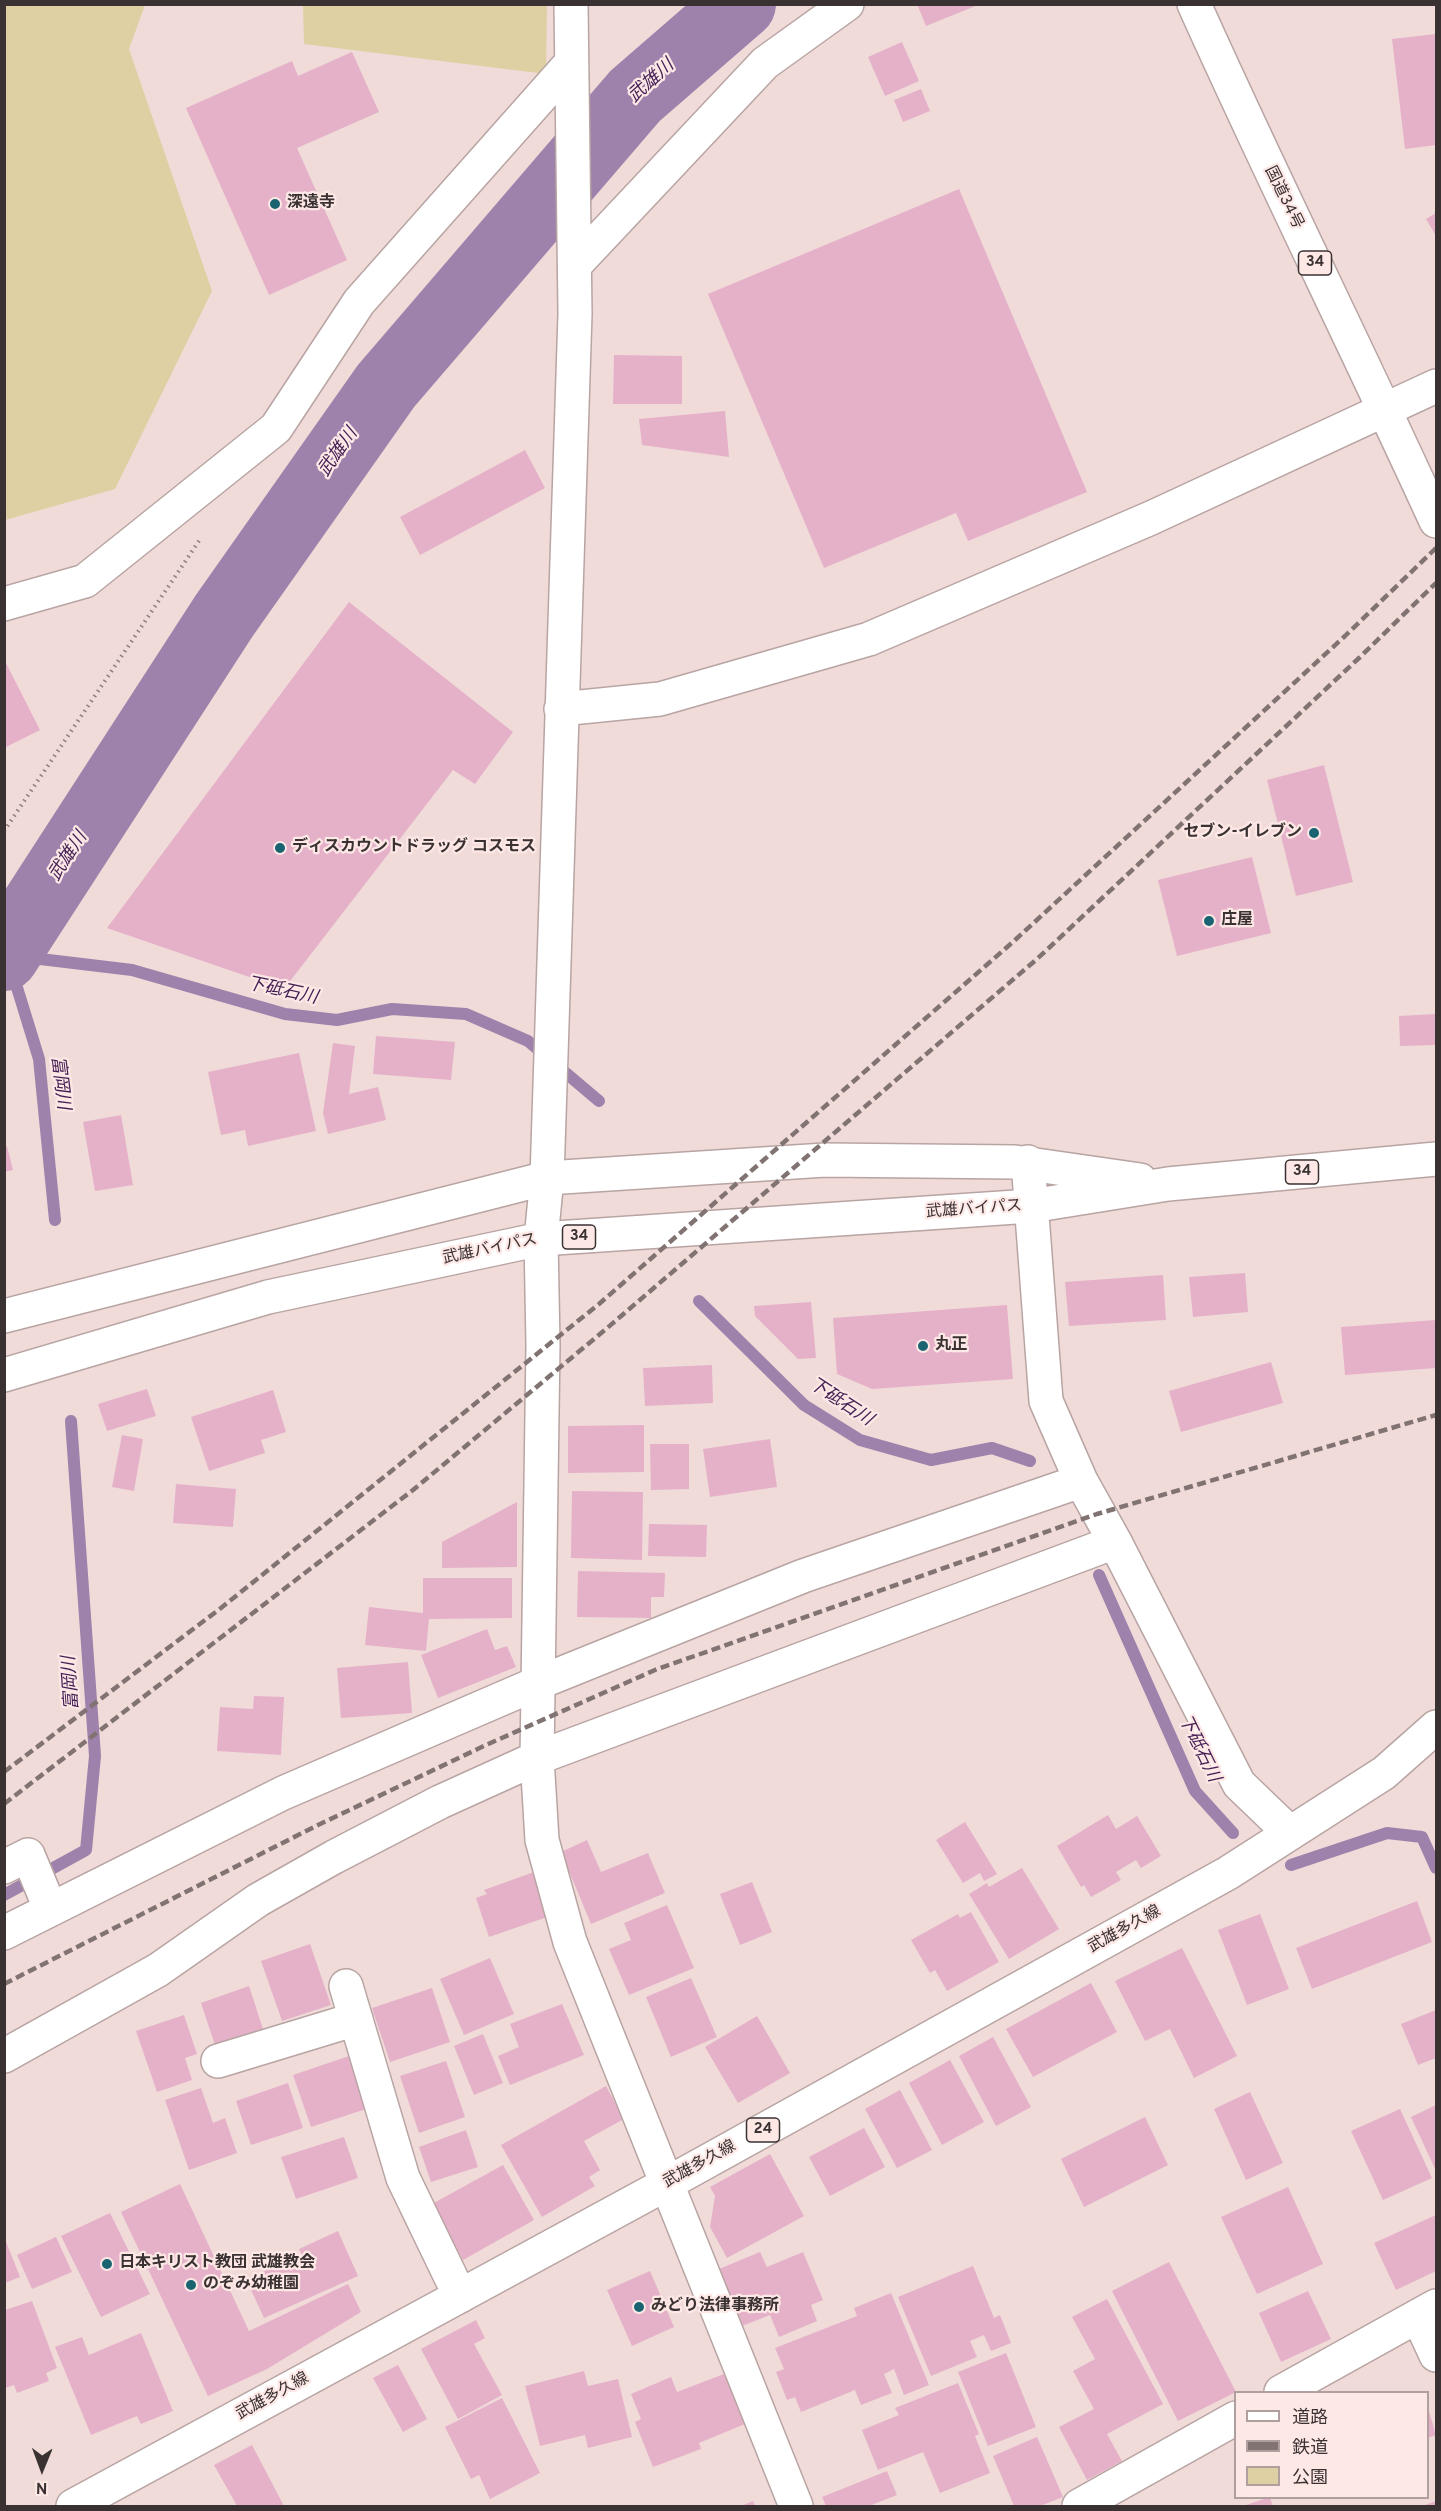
<!DOCTYPE html>
<html>
<head>
<meta charset="utf-8">
<style>
  body { margin:0 }
  #map { position:relative; width:1441px; height:2511px; overflow:hidden; background:#f0dbd9; font-family:Overpass,"Noto Sans JP",sans-serif }
  canvas { display:block }
  .frame { position:absolute; inset:0; border:6px solid #3a3232; pointer-events:none }
  .legend { position:absolute; left:1234px; top:2391px; width:195px; height:108px; box-sizing:border-box; background:#fde8e6; border:2px solid #af9f9e; margin:0; padding:8px 10px; list-style:none; font-size:18px; color:#3a3232 }
  .legend li { display:flex; align-items:center; gap:12px; height:30px }
  .legend b { width:30px; border:2px solid #af9f9e }
  .north { position:absolute; left:12px; top:2439px; width:60px; height:60px; -webkit-text-stroke:4px #fde8e6; paint-order:stroke; rotate:181deg; font-size:16px; font-weight:700; line-height:24px; text-align:center; color:#3a3232 }
  .north::after { content:''; display:block; margin:auto; width:21px; height:27px; background:#3a3232; clip-path:polygon(50% 0,100% 100%,50% 72%,0 100%) }
</style>
</head>
<body>
<div id="map">
<canvas width="1441" height="2511"></canvas>
<div class="frame"></div>
<ul class="legend">
<li><b style="height:8px;background:#fff"></b>道路</li>
<li><b style="height:8px;background:#807372"></b>鉄道</li>
<li><b style="height:16px;background:#ded0a3"></b>公園</li>
</ul>
<div class="north">N</div>
</div>
<script>
const ctx = document.querySelector('canvas').getContext('2d');
ctx.lineJoin = 'round';
function paint(path, color) {
  ctx.fillStyle = color;
  ctx.fill(path, 'evenodd');
}
function stroke(path, color, width, dash) {
  ctx.strokeStyle = color;
  ctx.lineWidth = width;
  ctx.lineCap = dash ? 'butt' : 'round';
  ctx.setLineDash(dash || []);
  ctx.stroke(path);
}
function drawText(font, color, halo, rows, align = 'center') {
  ctx.font = font + ' Overpass,"Noto Sans JP",sans-serif';
  ctx.lineWidth = 4.5;
  ctx.setLineDash([]);
  ctx.textBaseline = 'middle';
  ctx.strokeStyle = halo;
  ctx.fillStyle = color;
  for (const [text, x, y, turn = 0] of rows) {
    ctx.save();
    ctx.translate(x, y);
    ctx.rotate((+turn || 0) * Math.PI / 180);
    ctx.textAlign = isNaN(turn) ? turn : align;
    if (halo) ctx.strokeText(text, 0, 0);
    ctx.fillText(text, 0, 0);
    ctx.restore();
  }
}
const green = new Path2D(`
  M 5,4 L 145,5 L 129,49 L 212,291 L 115,489 L 5,520 Z
  M 303,5 L 547,5 L 546,74 L 304,44 Z`);
const stream = new Path2D(`
  M 55,1220 L 39,1059 L 7,955 L 132,970 L 285,1014 L 337,1020 L 392,1009 L 466,1014 L 528,1041 L 599,1101
  M 699,1301 L 804,1405 L 860,1440 L 931,1460 L 992,1448 L 1030,1461
  M 1099,1575 L 1195,1791 L 1233,1833
  M 1291,1865 L 1387,1833 L 1422,1837 L 1436,1868
  M 4,1895 L 86,1850 L 95,1756 L 71,1421`);
const river = new Path2D(`
  M 4,956 L 224,616 L 386,386 L 635,96 L 741,4`);
const building = new Path2D(`
  M 917,4 L 978,4 L 978,5 L 926,26 Z
  M 1436,34 L 1436,145 L 1405,149 L 1392,39 Z
  M 902,42 L 919,81 L 885,96 L 868,57 Z
  M 352,52 L 379,112 L 297,148 L 347,260 L 269,295 L 186,108 L 292,61 L 298,76 Z
  M 921,89 L 930,111 L 903,122 L 894,100 Z
  M 959,189 L 1087,492 L 968,541 L 956,513 L 824,568 L 708,294 Z
  M 1436,213 L 1436,236 L 1426,219 Z
  M 614,355 L 682,356 L 682,404 L 613,404 Z
  M 725,411 L 729,457 L 642,445 L 639,419 Z
  M 525,450 L 545,488 L 420,555 L 400,517 Z
  M 349,602 L 513,732 L 475,784 L 453,770 L 284,989 L 107,928 Z
  M 6,663 L 40,730 L 4,748 L 4,664 Z
  M 1324,765 L 1353,882 L 1296,896 L 1267,780 Z
  M 1252,857 L 1271,933 L 1177,956 L 1158,880 Z
  M 1436,1014 L 1436,1045 L 1400,1046 L 1399,1016 Z
  M 376,1036 L 455,1042 L 451,1080 L 373,1074 Z
  M 333,1043 L 355,1046 L 349,1094 L 378,1087 L 386,1120 L 328,1134 L 323,1113 Z
  M 299,1053 L 316,1131 L 248,1146 L 245,1130 L 221,1135 L 208,1072 Z
  M 121,1115 L 133,1185 L 95,1191 L 83,1122 Z
  M 7,1146 L 13,1170 L 4,1172 L 4,1147 Z
  M 1245,1273 L 1248,1312 L 1193,1317 L 1189,1277 Z
  M 1163,1275 L 1166,1320 L 1069,1326 L 1065,1282 Z
  M 811,1302 L 816,1358 L 798,1359 L 755,1316 L 754,1306 Z
  M 1007,1305 L 1013,1379 L 872,1389 L 837,1374 L 833,1318 Z
  M 1436,1320 L 1436,1368 L 1345,1375 L 1341,1327 Z
  M 1271,1362 L 1283,1403 L 1181,1432 L 1169,1391 Z
  M 712,1365 L 713,1403 L 645,1406 L 643,1368 Z
  M 147,1389 L 156,1416 L 107,1431 L 98,1404 Z
  M 273,1390 L 286,1432 L 261,1440 L 265,1453 L 209,1471 L 191,1417 Z
  M 644,1425 L 644,1472 L 568,1473 L 568,1426 Z
  M 122,1435 L 143,1439 L 134,1491 L 112,1487 Z
  M 770,1439 L 777,1487 L 710,1497 L 703,1449 Z
  M 650,1444 L 689,1444 L 689,1489 L 651,1490 Z
  M 176,1484 L 236,1489 L 233,1527 L 173,1523 Z
  M 572,1491 L 643,1492 L 642,1560 L 571,1558 Z
  M 517,1502 L 517,1567 L 442,1568 L 442,1542 Z
  M 649,1524 L 707,1525 L 706,1557 L 648,1556 Z
  M 578,1571 L 665,1573 L 664,1597 L 651,1597 L 651,1618 L 577,1617 Z
  M 423,1578 L 512,1578 L 512,1618 L 429,1619 L 426,1651 L 365,1645 L 369,1607 L 423,1613 Z
  M 487,1629 L 495,1650 L 507,1646 L 516,1667 L 438,1698 L 421,1655 Z
  M 408,1662 L 412,1713 L 341,1718 L 337,1668 Z
  M 254,1696 L 284,1697 L 281,1755 L 217,1751 L 220,1707 L 253,1709 Z
  M 1108,1815 L 1116,1829 L 1137,1816 L 1161,1856 L 1141,1868 L 1136,1860 L 1116,1872 L 1121,1880 L 1091,1897 L 1084,1885 L 1081,1887 L 1057,1846 Z
  M 965,1822 L 997,1874 L 984,1881 L 980,1873 L 963,1883 L 936,1840 Z
  M 587,1840 L 601,1872 L 648,1853 L 665,1893 L 591,1924 L 561,1852 Z
  M 1022,1868 L 1059,1929 L 1009,1959 L 969,1894 L 987,1883 L 989,1887 Z
  M 534,1872 L 550,1916 L 489,1937 L 476,1898 L 487,1894 L 484,1890 Z
  M 752,1882 L 772,1932 L 740,1945 L 720,1894 Z
  M 1417,1901 L 1432,1942 L 1312,1989 L 1296,1948 Z
  M 667,1905 L 694,1968 L 629,1995 L 609,1949 L 631,1940 L 624,1923 Z
  M 971,1912 L 999,1962 L 947,1991 L 935,1970 L 930,1973 L 911,1940 L 958,1914 L 960,1918 Z
  M 1260,1914 L 1289,1989 L 1247,2005 L 1218,1930 Z
  M 310,1944 L 331,2005 L 282,2021 L 261,1961 Z
  M 1182,1948 L 1237,2056 L 1194,2078 L 1170,2029 L 1145,2041 L 1115,1981 Z
  M 490,1958 L 514,2014 L 464,2035 L 440,1979 Z
  M 691,1978 L 717,2037 L 671,2057 L 646,1997 Z
  M 1091,1983 L 1117,2032 L 1033,2077 L 1006,2029 Z
  M 249,1986 L 263,2029 L 215,2045 L 201,2003 Z
  M 432,1988 L 450,2042 L 390,2062 L 372,2008 Z
  M 562,2004 L 584,2055 L 510,2085 L 498,2056 L 519,2047 L 510,2024 Z
  M 1436,2010 L 1436,2058 L 1418,2065 L 1401,2024 Z
  M 184,2015 L 197,2054 L 185,2058 L 192,2080 L 157,2092 L 136,2031 Z
  M 757,2016 L 790,2073 L 738,2103 L 705,2047 Z
  M 483,2034 L 503,2083 L 474,2095 L 454,2046 Z
  M 993,2037 L 1031,2107 L 996,2126 L 959,2056 Z
  M 352,2055 L 369,2108 L 311,2127 L 293,2075 Z
  M 950,2060 L 984,2122 L 942,2145 L 909,2083 Z
  M 446,2061 L 465,2117 L 419,2133 L 400,2076 Z
  M 288,2083 L 303,2128 L 251,2145 L 236,2101 Z
  M 606,2086 L 624,2119 L 584,2141 L 600,2170 L 589,2177 L 595,2186 L 542,2217 L 501,2145 Z
  M 201,2088 L 213,2123 L 225,2118 L 237,2153 L 189,2170 L 165,2100 Z
  M 900,2090 L 932,2150 L 897,2168 L 865,2109 Z
  M 1250,2092 L 1283,2163 L 1246,2180 L 1214,2109 Z
  M 1436,2105 L 1436,2171 L 1411,2117 Z
  M 1400,2109 L 1432,2178 L 1383,2200 L 1351,2131 Z
  M 1145,2117 L 1168,2165 L 1084,2207 L 1061,2159 Z
  M 864,2128 L 885,2167 L 830,2196 L 809,2157 Z
  M 466,2130 L 478,2167 L 431,2182 L 419,2147 Z
  M 344,2137 L 358,2178 L 296,2199 L 281,2157 Z
  M 770,2154 L 804,2216 L 727,2258 L 710,2227 L 715,2196 L 710,2187 Z
  M 503,2165 L 534,2220 L 463,2260 L 432,2204 Z
  M 180,2184 L 249,2331 L 348,2284 L 361,2312 L 267,2369 L 208,2396 L 121,2212 Z
  M 1288,2187 L 1323,2264 L 1257,2294 L 1221,2217 Z
  M 110,2213 L 150,2294 L 101,2317 L 61,2236 Z
  M 1436,2215 L 1436,2271 L 1396,2290 L 1374,2243 Z
  M 338,2231 L 358,2276 L 264,2318 L 246,2279 L 302,2255 L 299,2249 Z
  M 56,2237 L 72,2272 L 32,2289 L 17,2255 Z
  M 5,2239 L 20,2277 L 5,2283 Z
  M 760,2252 L 767,2267 L 803,2252 L 823,2300 L 811,2305 L 817,2321 L 779,2337 L 770,2315 L 742,2326 L 719,2269 Z
  M 1169,2262 L 1236,2392 L 1178,2421 L 1112,2291 Z
  M 973,2266 L 994,2318 L 1000,2315 L 1011,2343 L 991,2351 L 984,2335 L 970,2341 L 977,2357 L 931,2376 L 898,2297 Z
  M 650,2271 L 674,2327 L 632,2346 L 607,2290 Z
  M 1308,2291 L 1331,2339 L 1281,2362 L 1259,2313 Z
  M 891,2293 L 929,2385 L 904,2395 L 894,2369 L 884,2374 L 892,2393 L 861,2405 L 855,2390 L 801,2412 L 795,2397 L 787,2400 L 776,2372 L 784,2369 L 775,2348 L 857,2316 L 854,2308 Z
  M 1107,2299 L 1163,2404 L 1107,2434 L 1122,2461 L 1087,2480 L 1059,2427 L 1094,2409 L 1073,2371 L 1095,2359 L 1072,2317 Z
  M 32,2301 L 57,2368 L 46,2373 L 49,2381 L 17,2393 L 14,2385 L 5,2388 L 5,2310 Z
  M 476,2320 L 485,2338 L 474,2344 L 502,2395 L 458,2419 L 421,2349 Z
  M 141,2333 L 173,2411 L 141,2424 L 137,2416 L 91,2435 L 55,2347 L 82,2337 L 89,2355 Z
  M 1006,2353 L 1036,2427 L 988,2446 L 958,2372 Z
  M 398,2365 L 427,2419 L 403,2432 L 373,2378 Z
  M 584,2371 L 588,2386 L 618,2379 L 632,2437 L 588,2448 L 585,2435 L 540,2446 L 525,2386 Z
  M 724,2374 L 745,2424 L 699,2443 L 701,2449 L 653,2467 L 635,2422 L 641,2419 L 631,2394 L 671,2377 L 677,2392 Z
  M 958,2383 L 979,2434 L 975,2436 L 990,2473 L 940,2493 L 923,2452 L 878,2470 L 862,2430 L 899,2415 L 895,2408 Z
  M 502,2398 L 540,2473 L 490,2499 L 479,2475 L 471,2479 L 445,2427 Z
  M 1428,2408 L 1436,2435 L 1428,2438 Z
  M 1037,2437 L 1063,2497 L 1040,2506 L 1014,2506 L 993,2456 Z
  M 252,2445 L 284,2506 L 237,2506 L 214,2465 Z
  M 887,2471 L 897,2495 L 869,2506 L 826,2506 L 822,2497 Z
  M 1267,2498 L 1270,2498 L 1273,2506 L 1243,2506 Z
  M 753,2501 L 755,2506 L 741,2506 Z
  M 1436,2501 L 1436,2506 L 1422,2506 Z`);
const path = new Path2D(`
  M 4,831 L 201,538`);
const minor = new Path2D(`
  M 571,4 L 575,314 L 547,1178 L 541,1239 L 543,1345 L 537,1758 L 542,1840 L 570,1942 L 796,2506
  M 575,265 L 765,63 L 847,4
  M 4,604 L 85,581 L 276,428 L 359,302 L 571,63
  M 561,709 L 660,699 L 869,639 L 1151,518 L 1436,386
  M 1081,1481 L 1115,1542 L 1239,1784 L 1290,1833
  M 4,1867 L 28,1855 L 50,1908
  M 4,1933 L 283,1793 L 538,1683 L 803,1576 L 1081,1481 L 1046,1401 L 1028,1162
  M 346,1986 L 403,2178 L 460,2296
  M 4,2056 L 158,1970 L 258,1900 L 334,1857 L 440,1802 L 537,1758 L 1115,1542
  M 218,2061 L 356,2019
  M 1418,2316 L 1436,2355
  M 1281,2392 L 1436,2306
  M 1079,2506 L 1236,2418`);
const major = new Path2D(`
  M 73,2506 L 668,2183 L 1228,1873 L 1384,1773 L 1436,1727`);
const highway = new Path2D(`
  M 1194,4 C 1272,178 1357,348 1436,521
  M 4,1316 L 547,1178 L 825,1160 L 1015,1162 L 1140,1180
  M 4,1375 L 268,1297 L 541,1239 L 1031,1206 L 1168,1184 L 1436,1159`);
const rail = new Path2D(`
  M 4,1772 L 221,1608 L 599,1304 L 1014,941 L 1345,636 L 1436,548
  M 4,1804 L 413,1490 L 606,1329 L 1037,959 L 1359,658 L 1436,583
  M 4,1984 L 318,1825 L 486,1745 L 655,1670 L 1097,1514 L 1436,1415`);
const markers = [
  [275,204,6,"#1a6471"],
  [1314,833,6,"#1a6471"],
  [280,848,6,"#1a6471"],
  [1209,921,6,"#1a6471"],
  [923,1346,6,"#1a6471"],
  [107,2264,6,"#1a6471"],
  [191,2285,6,"#1a6471"],
  [639,2307,6,"#1a6471"]
];
const shields = [
  [1315,263,33],
  [1302,1172,33],
  [579,1237,33],
  [763,2130,33]
];
const shieldNames = [
  ["34",1315,263],
  ["34",1302,1172],
  ["34",579,1237],
  ["24",763,2130]
];
const streetNames = [
  ["国道34号",1283,198,64],
  ["武雄バイパス",974,1210,-4],
  ["武雄バイパス",490,1250,-12],
  ["武雄多久線",1125,1930,-29],
  ["武雄多久線",700,2165,-29],
  ["武雄多久線",273,2397,-29]
];
const poiNames = [
  ["深遠寺",287,204],
  ["セブン-イレブン",1302,833,"right"],
  ["ディスカウントドラッグ コスモス",292,848],
  ["庄屋",1221,921],
  ["丸正",935,1346],
  ["日本キリスト教団 武雄教会",119,2264],
  ["のぞみ幼稚園",203,2285],
  ["みどり法律事務所",651,2307]
];
const waterNames = [
  ["武雄川",652,82,-42],
  ["武雄川",339,453,-55],
  ["武雄川",69,857,-57],
  ["下砥石川",282,992,12],
  ["富岡川",59,1083,83],
  ["下砥石川",840,1403,33],
  ["富岡川",72,1683,-94],
  ["下砥石川",1198,1749,64]
];
paint(green, '#ded0a3');
stroke(stream, '#9e82ab', 12);
stroke(river, '#9e82ab', 70);
paint(building, '#e5b1c9');
stroke(minor, '#b8a4a2', 36);
stroke(major, '#b8a4a2', 36);
stroke(highway, '#b8a4a2', 36);
stroke(path, '#8d7f7e', 4, [1.5, 4.5]);
stroke(minor, '#fff', 33);
stroke(major, '#fff', 33);
stroke(highway, '#fff', 33);
stroke(rail, '#807372', 4.5, [9, 4.5]);
for (const [x, y, r, color] of markers) {
  const dot = new Path2D();
  dot.arc(x, y, r, 0, 2 * Math.PI);
  ctx.fillStyle = color;
  ctx.fill(dot);
  stroke(dot, '#fde8e6', 2);
}
for (const [x, y, w] of shields) {
  const box = new Path2D();
  box.roundRect(x - w / 2, y - 12, w, 24, 4.5);
  ctx.fillStyle = '#fde8e6';
  ctx.fill(box);
  stroke(box, '#3a3232', 1.5);
}
drawText('bold 15px', '#3a3232', null, shieldNames);
drawText('16px', '#3a3232', '#fde8e6', streetNames);
drawText('bold 16px', '#3a3232', '#fde8e6', poiNames, 'left');
drawText('italic 18px', '#441f54', '#fde8e6', waterNames);
</script>
</body>
</html>
